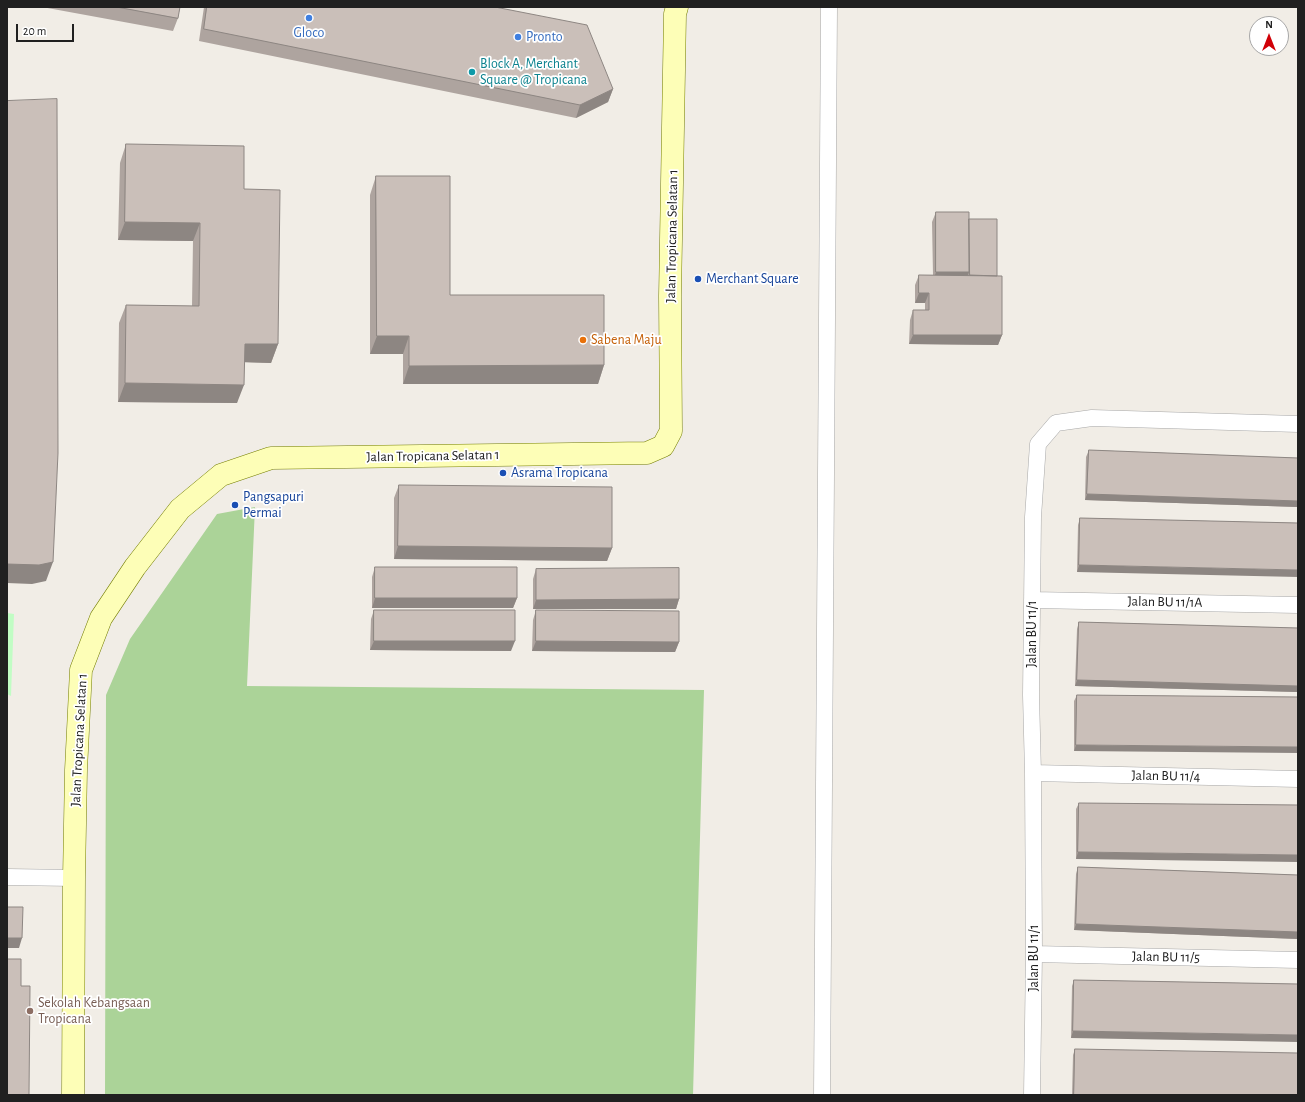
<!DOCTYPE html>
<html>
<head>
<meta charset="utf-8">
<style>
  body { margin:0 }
  #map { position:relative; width:1305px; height:1102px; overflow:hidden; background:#f1ede6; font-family:"Alegreya Sans",sans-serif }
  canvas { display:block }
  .frame { position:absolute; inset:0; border:8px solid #202020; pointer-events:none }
  .north { position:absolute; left:1249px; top:16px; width:40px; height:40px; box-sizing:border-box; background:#fff; border:1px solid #a6a6a6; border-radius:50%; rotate:0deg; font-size:11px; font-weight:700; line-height:16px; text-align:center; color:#202020 }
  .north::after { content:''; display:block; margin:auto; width:14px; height:18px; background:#d00007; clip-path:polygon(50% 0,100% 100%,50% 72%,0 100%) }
  .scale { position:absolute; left:16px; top:24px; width:58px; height:18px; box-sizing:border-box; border:2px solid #202020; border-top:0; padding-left:5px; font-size:12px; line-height:14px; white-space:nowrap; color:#202020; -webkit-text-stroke:3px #fff; paint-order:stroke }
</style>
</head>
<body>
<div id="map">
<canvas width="1305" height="1102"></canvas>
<div class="frame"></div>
<div class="north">N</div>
<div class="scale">20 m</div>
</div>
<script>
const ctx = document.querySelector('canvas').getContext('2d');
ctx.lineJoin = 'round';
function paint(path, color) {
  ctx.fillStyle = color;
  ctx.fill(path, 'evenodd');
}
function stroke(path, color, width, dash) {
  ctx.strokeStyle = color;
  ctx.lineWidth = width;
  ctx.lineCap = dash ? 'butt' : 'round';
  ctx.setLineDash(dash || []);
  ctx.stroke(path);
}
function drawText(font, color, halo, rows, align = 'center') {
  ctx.font = font + ' "Alegreya Sans",sans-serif';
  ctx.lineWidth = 3.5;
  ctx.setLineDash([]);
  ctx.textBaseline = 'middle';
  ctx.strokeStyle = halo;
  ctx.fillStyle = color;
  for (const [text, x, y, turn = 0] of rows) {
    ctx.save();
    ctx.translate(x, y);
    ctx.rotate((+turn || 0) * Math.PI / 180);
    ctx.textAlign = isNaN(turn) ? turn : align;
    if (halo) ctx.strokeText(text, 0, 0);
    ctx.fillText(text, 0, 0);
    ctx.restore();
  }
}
const forest = new Path2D(`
  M 255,507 L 247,686 L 704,690 L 693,1095 L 105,1095 L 106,695 L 130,639 L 217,514 Z`);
const park = new Path2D(`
  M 7,613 L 14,614 L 11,696 L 7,694 Z`);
const street = new Path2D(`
  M 1032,600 L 1298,605
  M 1033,773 L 1298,779
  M 7,877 L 74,878
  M 1034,954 L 1298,960
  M 822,1095 L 829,7
  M 1032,1095 L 1034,954 L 1033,773 L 1031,695 L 1033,517 L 1038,444 L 1056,423 L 1092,418 L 1298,424`);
const secondary = new Path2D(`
  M 73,1095 L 74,878 L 76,770 L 81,670 L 101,618 L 135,567 L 180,509 L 221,475 L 271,458 L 647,453 L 663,446 L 671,431 L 670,296 L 675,14 L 677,7`);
const wall = new Path2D(`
  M 42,7 L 180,7 L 178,18 L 173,31 Z
  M 204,7 L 495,7 L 613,89 L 608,102 L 576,118 L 199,41 Z
  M 126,144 L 244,189 L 278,344 L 271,363 L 244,362 L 237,403 L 118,402 L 119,323 L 126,305 L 192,306 L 193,241 L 118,240 L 120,163 Z
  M 376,176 L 450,295 L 604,365 L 598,384 L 403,384 L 403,354 L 370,354 L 370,195 Z
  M 936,212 L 969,220 L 969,219 L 997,276 L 1002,335 L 998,345 L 909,344 L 910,320 L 913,310 L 925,310 L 925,303 L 915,303 L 915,285 L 919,275 L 933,275 L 932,222 Z
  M 1089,450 L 1298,458 L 1298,507 L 1085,500 L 1086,457 Z
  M 399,485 L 612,548 L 607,561 L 394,559 L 394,498 Z
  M 1080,518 L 1298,523 L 1077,572 L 1078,525 Z
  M 375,567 L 517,598 L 513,608 L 372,608 L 372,577 Z
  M 536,569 L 679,599 L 676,609 L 533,609 L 533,579 Z
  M 374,610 L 511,651 L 370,650 L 371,619 Z
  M 536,610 L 679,642 L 675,652 L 532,651 L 533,620 Z
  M 1079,622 L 1298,628 L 1298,692 L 1075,686 L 1077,629 Z
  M 1077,695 L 1298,697 L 1074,751 L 1074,701 Z
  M 1079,803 L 1298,805 L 1076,859 L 1076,809 Z
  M 1078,867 L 1298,875 L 1298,939 L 1074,930 L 1076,874 Z
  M 1074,980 L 1298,984 L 1071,1038 L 1072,986 Z
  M 1075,1049 L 1298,1095 L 1072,1095 L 1073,1055 Z`);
const shadedWall = new Path2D(`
  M 613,89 L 608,102 L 576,118 L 580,105 Z
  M 125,222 L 200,223 L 193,241 L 118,240 Z
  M 936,272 L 969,272 L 966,282 L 933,282 Z
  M 919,293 L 929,293 L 925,303 L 915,303 Z
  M 913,335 L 1002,335 L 998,345 L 909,344 Z
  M 377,336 L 409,336 L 403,354 L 370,354 Z
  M 245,344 L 278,344 L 271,363 L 238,362 Z
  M 604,365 L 598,384 L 403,384 L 409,366 Z
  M 125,383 L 244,385 L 237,403 L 118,402 Z
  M 1087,494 L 1298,501 L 1298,507 L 1085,500 Z
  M 398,546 L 612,548 L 607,561 L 394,559 Z
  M 53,562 L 46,581 L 32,584 L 7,583 L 7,564 Z
  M 1079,565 L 1298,570 L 1298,577 L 1077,572 Z
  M 375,598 L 517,598 L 513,608 L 372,608 Z
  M 679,599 L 676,609 L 533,609 L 536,600 Z
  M 374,641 L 515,641 L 511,651 L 370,650 Z
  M 536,641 L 679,642 L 675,652 L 532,651 Z
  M 1077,680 L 1298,686 L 1298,692 L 1075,686 Z
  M 1076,745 L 1298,747 L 1298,753 L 1074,751 Z
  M 1078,852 L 1298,855 L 1298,862 L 1076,859 Z
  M 1076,924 L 1298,932 L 1298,939 L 1074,930 Z
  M 7,938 L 22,938 L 19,948 L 7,948 Z
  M 1073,1031 L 1298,1035 L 1298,1042 L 1071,1038 Z`);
const building = new Path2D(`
  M 117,7 L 180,7 L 178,18 Z
  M 207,7 L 495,7 L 587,25 L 613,89 L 580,105 L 204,29 Z
  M 57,99 L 58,453 L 53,562 L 39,565 L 7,564 L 7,101 Z
  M 126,144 L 244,146 L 244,189 L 280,190 L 278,344 L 245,344 L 244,385 L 125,383 L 126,305 L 199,306 L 200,223 L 125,222 Z
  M 376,176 L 450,176 L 450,295 L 604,295 L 604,365 L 409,366 L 409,336 L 377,336 Z
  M 936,212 L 969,212 L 969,272 L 936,272 Z
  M 969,219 L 997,219 L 997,276 L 970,275 Z
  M 919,275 L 1002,276 L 1002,335 L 913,335 L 913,310 L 929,310 L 929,293 L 919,293 Z
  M 1089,450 L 1298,458 L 1298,501 L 1087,494 Z
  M 399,485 L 612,487 L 612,548 L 398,546 Z
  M 1080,518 L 1298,523 L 1298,570 L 1079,565 Z
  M 375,567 L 517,567 L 517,598 L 375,598 Z
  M 679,568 L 679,599 L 536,600 L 536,569 Z
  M 374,610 L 515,610 L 515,641 L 374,641 Z
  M 536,610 L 679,611 L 679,642 L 536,641 Z
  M 1079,622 L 1298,628 L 1298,686 L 1077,680 Z
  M 1077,695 L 1298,697 L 1298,747 L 1076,745 Z
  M 1079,803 L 1298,805 L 1298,855 L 1078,852 Z
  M 1078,867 L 1298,875 L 1298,932 L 1076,924 Z
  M 7,907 L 23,907 L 22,938 L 7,938 Z
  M 7,959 L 21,959 L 21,986 L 30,986 L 29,1095 L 7,1095 Z
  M 1074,980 L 1298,984 L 1298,1035 L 1073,1031 Z
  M 1075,1049 L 1298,1053 L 1298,1095 L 1074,1095 Z`);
const markers = [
  [309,18,4,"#3f7fe0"],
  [518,37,4,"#3f7fe0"],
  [472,72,4,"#0f9aa8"],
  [698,279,4,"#1a4fb4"],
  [583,340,4,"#e8710a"],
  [503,473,4,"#1a4fb4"],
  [235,505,4,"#1a4fb4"],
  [30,1011,4,"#8d6e63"]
];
const shopNames = [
  ["Gloco",309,33],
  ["Pronto",526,37,"left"]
];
const cultureNames = [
  ["Block A, Merchant",480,64],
  ["Square @ Tropicana",480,80]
];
const streetNames = [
  ["Jalan Tropicana Selatan 1",672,236,-89],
  ["Jalan Tropicana Selatan 1",433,456,-1],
  ["Jalan BU 11/1A",1165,602,1],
  ["Jalan BU 11/1",1032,634,-90],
  ["Jalan Tropicana Selatan 1",79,740,-87],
  ["Jalan BU 11/4",1166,776,1],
  ["Jalan BU 11/5",1166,957,1],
  ["Jalan BU 11/1",1034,958,-90]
];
const transitNames = [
  ["Merchant Square",706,279],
  ["Asrama Tropicana",511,473],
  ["Pangsapuri",243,497],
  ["Permai",243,513]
];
const foodNames = [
  ["Sabena Maju",591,340]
];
const educationNames = [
  ["Sekolah Kebangsaan",38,1003],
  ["Tropicana",38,1019]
];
paint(forest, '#abd398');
paint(park, '#c1fdc4');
stroke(street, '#a7a7a7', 17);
stroke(secondary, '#747e00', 23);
stroke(street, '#fff', 16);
stroke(secondary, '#fdfeb7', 22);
paint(wall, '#aea49f');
paint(shadedWall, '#8d8682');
paint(building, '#cabfb9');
stroke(building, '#8d8682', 1);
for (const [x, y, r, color] of markers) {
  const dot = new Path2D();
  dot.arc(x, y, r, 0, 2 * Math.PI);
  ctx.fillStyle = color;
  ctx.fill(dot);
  stroke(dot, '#fff', 1.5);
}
drawText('14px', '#366cbe', '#fff', shopNames);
drawText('14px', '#0d838f', '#fff', cultureNames, 'left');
drawText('14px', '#202020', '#fff', streetNames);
drawText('14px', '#164399', '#fff', transitNames, 'left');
drawText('14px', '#c56008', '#fff', foodNames, 'left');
drawText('14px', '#785e54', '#fff', educationNames, 'left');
</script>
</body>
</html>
